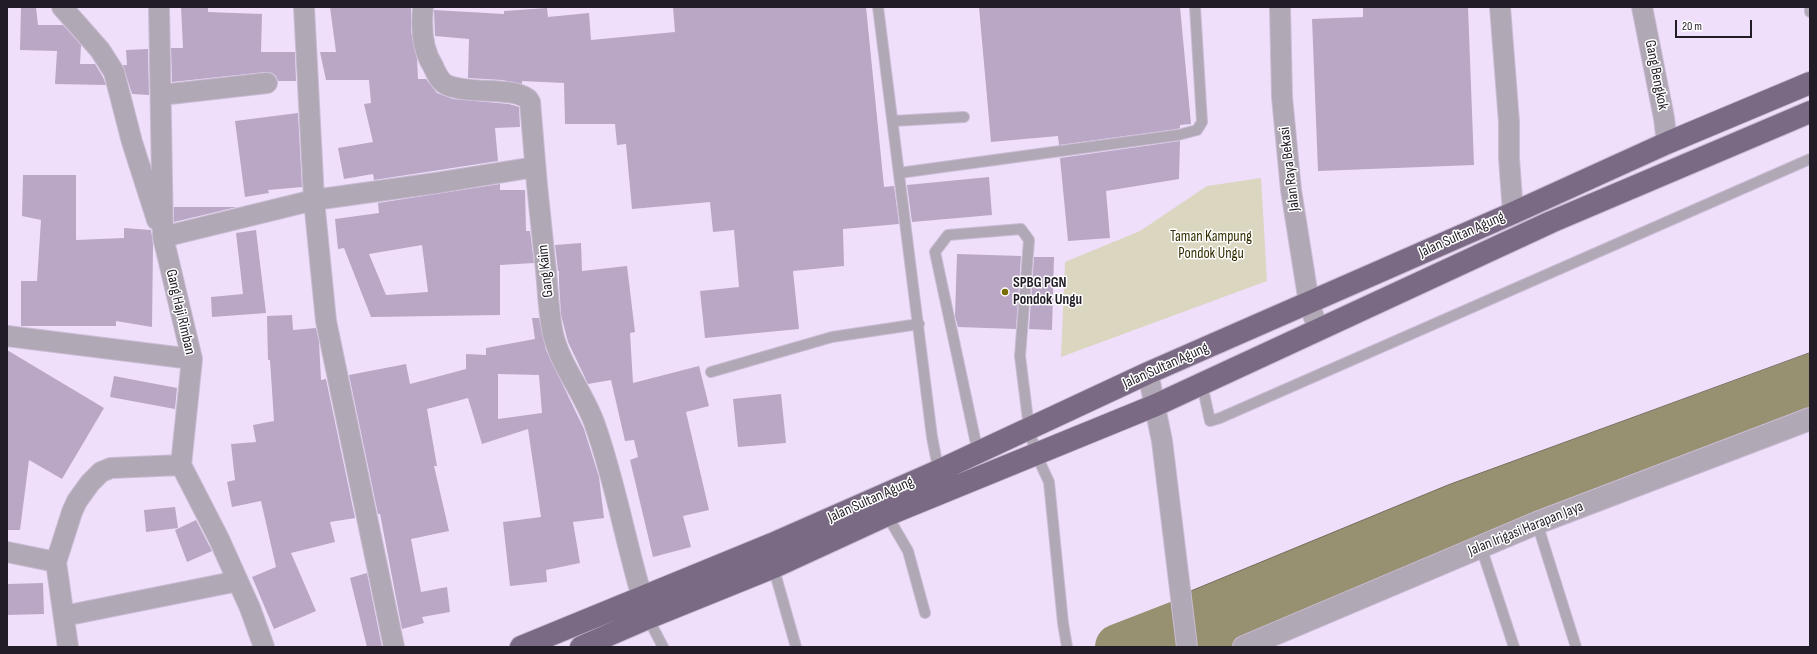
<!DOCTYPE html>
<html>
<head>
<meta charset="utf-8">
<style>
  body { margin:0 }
  #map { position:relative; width:1817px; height:654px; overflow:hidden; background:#f0dffb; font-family:"Sofia Sans Condensed",sans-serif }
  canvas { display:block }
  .frame { position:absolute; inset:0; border:8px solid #221c26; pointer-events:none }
  .scale { position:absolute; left:1675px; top:20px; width:77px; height:18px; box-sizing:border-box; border:2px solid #221c26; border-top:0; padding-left:5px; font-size:12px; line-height:14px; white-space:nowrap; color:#221c26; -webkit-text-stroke:3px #fff; paint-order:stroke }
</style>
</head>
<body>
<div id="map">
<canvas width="1817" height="654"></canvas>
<div class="frame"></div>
<div class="scale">20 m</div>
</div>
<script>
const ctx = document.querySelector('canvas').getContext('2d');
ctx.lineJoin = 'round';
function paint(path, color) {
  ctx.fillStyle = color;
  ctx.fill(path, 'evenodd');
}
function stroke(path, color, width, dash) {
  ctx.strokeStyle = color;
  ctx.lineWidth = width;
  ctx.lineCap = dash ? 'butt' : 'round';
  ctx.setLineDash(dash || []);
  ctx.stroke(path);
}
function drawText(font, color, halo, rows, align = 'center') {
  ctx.font = font + ' "Sofia Sans Condensed",sans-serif';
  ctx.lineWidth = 3;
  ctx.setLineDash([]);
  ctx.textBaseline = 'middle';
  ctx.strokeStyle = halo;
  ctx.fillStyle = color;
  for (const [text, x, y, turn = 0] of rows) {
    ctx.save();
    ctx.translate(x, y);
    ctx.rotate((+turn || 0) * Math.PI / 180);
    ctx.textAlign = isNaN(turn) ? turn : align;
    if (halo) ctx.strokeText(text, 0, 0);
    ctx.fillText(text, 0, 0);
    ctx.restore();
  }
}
const green = new Path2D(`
  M 1261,178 L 1267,281 L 1061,357 L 1065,262 L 1140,231 L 1207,186 Z`);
const water = new Path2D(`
  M 1810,353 L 1810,418 L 1245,647 L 1187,647 L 1181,595 L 1448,485 Z`);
const river = new Path2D(`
  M 1118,647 L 1234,602`);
const building = new Path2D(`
  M 21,7 L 36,7 L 38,25 L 63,25 L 81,45 L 80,64 L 95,64 L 103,77 L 106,85 L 55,84 L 57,51 L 20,50 Z
  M 181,7 L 208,7 L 208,12 L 262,14 L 261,52 L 295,52 L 296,81 L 278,81 L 276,76 L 272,73 L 266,72 L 172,82 L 171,48 L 183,48 Z
  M 330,7 L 411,7 L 411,31 L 417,59 L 418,79 L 426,79 L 437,93 L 453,99 L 509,104 L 519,107 L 520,127 L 495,128 L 498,161 L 374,180 L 373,174 L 344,179 L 338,148 L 373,142 L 364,104 L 371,103 L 369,80 L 326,80 L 320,52 L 336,52 Z
  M 673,7 L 866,7 L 884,187 L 894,186 L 899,224 L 843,229 L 844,266 L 793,271 L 799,329 L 705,338 L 700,291 L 739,287 L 734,230 L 713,232 L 710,202 L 632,209 L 626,144 L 617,145 L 615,124 L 565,124 L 564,83 L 522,81 L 522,84 L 502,80 L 468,78 L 469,39 L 435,36 L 434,10 L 504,14 L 504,11 L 547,8 L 548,17 L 589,13 L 591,40 L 675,32 Z
  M 979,7 L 1180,7 L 1191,124 L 1180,125 L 1180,128 L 1177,129 L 1059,145 L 1058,136 L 991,142 Z
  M 1363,7 L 1468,7 L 1474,165 L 1318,171 L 1312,19 L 1363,17 Z
  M 148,49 L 149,95 L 132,94 L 123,65 L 127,65 L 126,50 Z
  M 298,113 L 302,187 L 268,190 L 269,193 L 245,197 L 235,121 Z
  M 1180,141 L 1179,179 L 1106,191 L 1110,238 L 1068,241 L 1060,158 Z
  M 23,175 L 76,175 L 76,240 L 124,238 L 124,228 L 151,230 L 153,244 L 152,327 L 116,321 L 116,326 L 21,326 L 21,281 L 37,281 L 41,220 L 22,216 Z
  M 989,177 L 992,215 L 912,222 L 907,185 Z
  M 500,184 L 500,190 L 525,190 L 526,231 L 530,231 L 534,263 L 500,265 L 500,315 L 371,317 L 344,248 L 338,249 L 335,219 L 379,213 L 378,203 ZM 422,245 L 428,292 L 386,295 L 369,254 Z
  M 174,207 L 237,207 L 174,222 Z
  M 256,230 L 266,313 L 212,317 L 211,297 L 243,294 L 236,233 Z
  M 581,243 L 582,271 L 627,266 L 635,332 L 630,333 L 633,383 L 699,366 L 709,406 L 686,412 L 709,510 L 683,516 L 691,547 L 653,557 L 630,460 L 638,457 L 634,440 L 625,441 L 611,380 L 588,384 L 568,342 L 561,315 L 559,282 L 559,271 L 558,271 L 555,245 Z
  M 957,254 L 1021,256 L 1016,329 L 958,327 L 955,316 Z
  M 1034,257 L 1054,257 L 1052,330 L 1029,329 Z
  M 292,315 L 293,330 L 316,328 L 319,342 L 321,380 L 326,379 L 355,518 L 330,522 L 335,542 L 291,553 L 316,611 L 274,629 L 252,577 L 276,567 L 261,501 L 232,507 L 227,482 L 235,480 L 231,444 L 256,442 L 253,425 L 274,421 L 270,360 L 268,360 L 267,316 Z
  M 532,318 L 539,318 L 546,350 L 584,429 L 599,477 L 604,518 L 573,522 L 580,563 L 546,570 L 547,582 L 510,586 L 503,522 L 541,517 L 528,429 L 482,444 L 468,398 L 427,409 L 437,466 L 434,466 L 449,531 L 411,539 L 421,592 L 447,587 L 450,612 L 422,617 L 424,623 L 402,629 L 380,514 L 378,514 L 349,375 L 406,364 L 410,384 L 466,369 L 466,354 L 486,355 L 486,348 L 535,339 ZM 498,374 L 539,375 L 542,413 L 498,419 Z
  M 7,350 L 104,408 L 62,479 L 29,460 L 20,530 L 7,530 Z
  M 114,376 L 177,388 L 175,409 L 110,397 Z
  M 781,394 L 786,443 L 738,447 L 733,399 Z
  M 175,507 L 178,528 L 146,532 L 144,510 Z
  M 196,520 L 212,551 L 187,562 L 175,530 Z
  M 367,573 L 382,647 L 367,647 L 350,578 Z
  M 43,583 L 44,614 L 7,615 L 7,584 Z`);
const service = new Path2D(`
  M 878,7 L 932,437 L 939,473
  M 1810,7 L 1810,12
  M 893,121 L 964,117
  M 899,173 L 1178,135 L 1197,130 L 1202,122 L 1195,7
  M 711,372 L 832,337 L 919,324
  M 1202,384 L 1210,421 L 1220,418 L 1810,159
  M 978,453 L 935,252 L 948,235 L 1021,229 L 1029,240 L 1020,356 L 1029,428 L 1036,454 L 1049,482 L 1063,623 L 1067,647
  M 887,515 L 908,551 L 925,613
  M 1537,523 L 1576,647
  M 1481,547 L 1514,647
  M 773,566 L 796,647
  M 648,618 L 663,647`);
const minor = new Path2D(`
  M 62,7 L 100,50 L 114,72 L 132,142 L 157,220
  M 159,7 L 163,237 L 192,359 L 181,465 L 219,539 L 250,608 L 264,647
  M 304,7 L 314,200 L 326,321 L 394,647
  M 423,7 C 421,27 422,49 433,66 C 436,73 440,82 447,85 C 470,95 510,86 528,99 L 530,102 C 534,156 539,209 545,262 C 548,286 548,311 553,334 C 561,367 584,393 595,425 C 615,481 625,540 642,597
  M 1280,7 L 1282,97 L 1291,190 L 1309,303 L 1318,329
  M 1500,7 L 1509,122 L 1509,158 L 1513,213
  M 1642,7 L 1664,118 L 1667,143
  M 161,95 L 267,83
  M 163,237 L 314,200 L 436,183 L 535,167
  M 7,336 L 192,359
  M 1148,373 L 1162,441 L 1187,647
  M 7,552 L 56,562
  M 64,616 L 238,581
  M 68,647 L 56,562 L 72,512 L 77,501 L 90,483 L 101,472 L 111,468 L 181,465`);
const tertiary = new Path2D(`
  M 1244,647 L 1537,523 L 1810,419`);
const trunk = new Path2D(`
  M 521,647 L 772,544 L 938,471 L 1148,373 L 1513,213 L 1667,143 L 1810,83
  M 581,647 L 648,618 L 774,567 L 887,515 L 1156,405 L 1551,222 L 1810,112`);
const markers = [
  [1005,292,4,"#7b6b03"]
];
const streetNames = [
  ["Gang Bengkok",1656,75,79],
  ["Jalan Raya Bekasi",1290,169,-97],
  ["Jalan Sultan Agung",1462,235,-24],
  ["Gang Kaim",546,271,-96],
  ["Gang Haji Rimban",180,312,77],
  ["Jalan Sultan Agung",1166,366,-24],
  ["Jalan Sultan Agung",871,500,-24],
  ["Jalan Irigasi Harapan Jaya",1526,529,-22]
];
const parkNames = [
  ["Taman Kampung",1211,237],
  ["Pondok Ungu",1211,254]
];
const poiNames = [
  ["SPBG PGN",1013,283],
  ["Pondok Ungu",1013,300]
];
paint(green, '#dad6c0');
paint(water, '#979071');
stroke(water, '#746d5a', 1);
stroke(river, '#979071', 46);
paint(building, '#b9a7c5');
stroke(service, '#cbbcd5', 12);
stroke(minor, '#cbbcd5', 22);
stroke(tertiary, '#cbbcd5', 24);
stroke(trunk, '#cbbcd5', 24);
stroke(service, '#b0a8b5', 10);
stroke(minor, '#b0a8b5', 20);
stroke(tertiary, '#b0a8b5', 22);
stroke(trunk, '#7a6a84', 22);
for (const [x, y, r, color] of markers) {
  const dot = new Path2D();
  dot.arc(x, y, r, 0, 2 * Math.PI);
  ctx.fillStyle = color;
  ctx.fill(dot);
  stroke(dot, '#fff', 1.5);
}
drawText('15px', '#221c26', '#fff', streetNames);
drawText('15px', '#362e02', '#fff', parkNames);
drawText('bold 15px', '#221c26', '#fff', poiNames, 'left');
</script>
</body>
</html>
